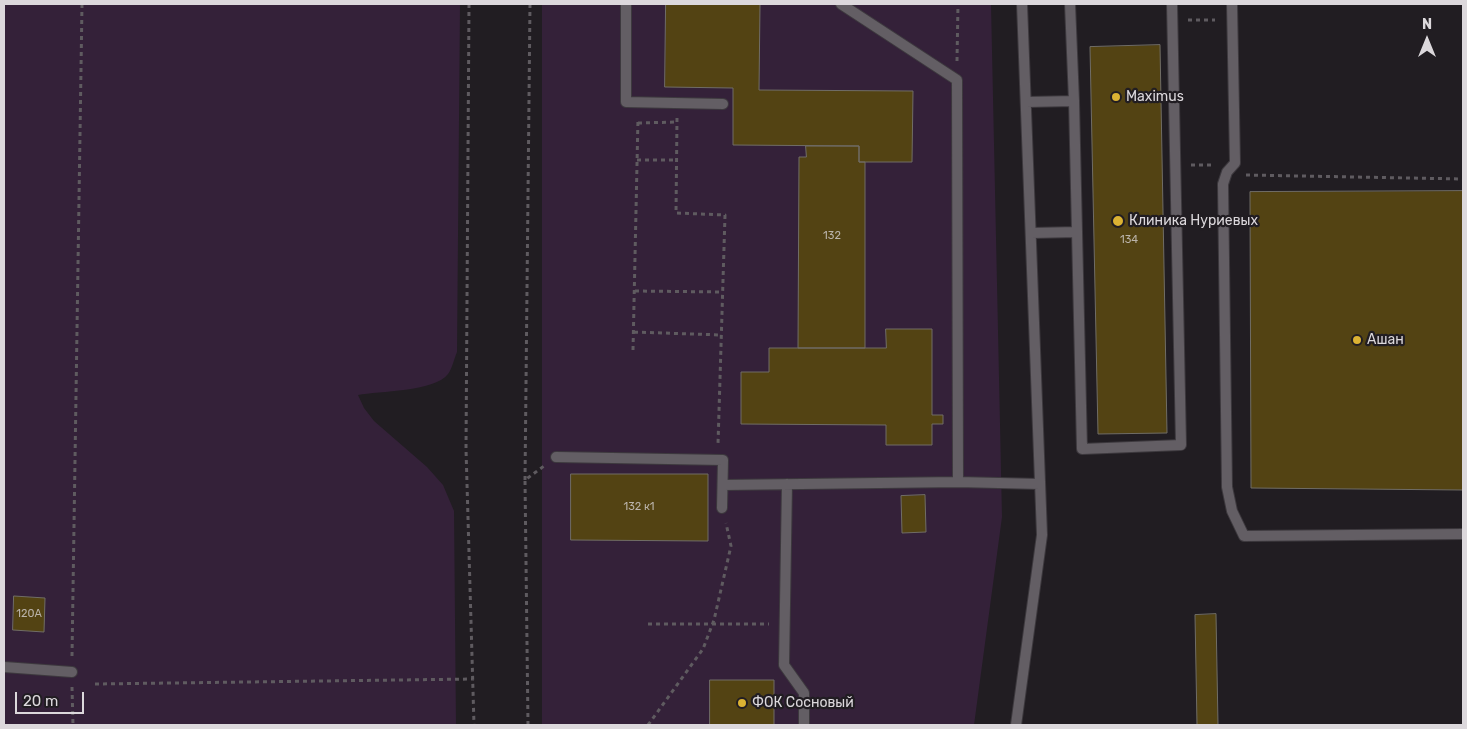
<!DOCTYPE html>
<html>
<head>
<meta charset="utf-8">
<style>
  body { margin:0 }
  #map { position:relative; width:1467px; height:729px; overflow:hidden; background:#211d22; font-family:Rubik,sans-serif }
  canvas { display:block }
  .frame { position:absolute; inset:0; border:5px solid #dcd8dc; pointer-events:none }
  .north { position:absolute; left:1402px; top:15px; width:50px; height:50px; -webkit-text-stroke:4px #211d22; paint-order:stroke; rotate:0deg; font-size:14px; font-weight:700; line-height:20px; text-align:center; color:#dcd8dc }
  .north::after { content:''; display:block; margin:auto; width:18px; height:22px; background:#dcd8dc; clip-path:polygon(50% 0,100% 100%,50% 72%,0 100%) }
  .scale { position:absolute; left:15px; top:692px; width:69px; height:22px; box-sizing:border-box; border:2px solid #dcd8dc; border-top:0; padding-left:6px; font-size:15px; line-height:18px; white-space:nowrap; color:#dcd8dc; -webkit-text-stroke:4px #211d22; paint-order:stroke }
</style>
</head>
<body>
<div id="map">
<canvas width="1467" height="729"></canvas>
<div class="frame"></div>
<div class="north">N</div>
<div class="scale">20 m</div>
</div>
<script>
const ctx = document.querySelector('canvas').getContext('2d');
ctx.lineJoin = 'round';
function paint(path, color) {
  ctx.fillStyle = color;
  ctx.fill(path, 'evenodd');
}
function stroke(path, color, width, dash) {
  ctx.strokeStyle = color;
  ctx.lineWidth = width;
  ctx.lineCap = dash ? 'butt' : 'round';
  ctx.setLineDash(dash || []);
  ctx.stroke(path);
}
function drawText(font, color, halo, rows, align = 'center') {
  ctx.font = font + ' Rubik,sans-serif';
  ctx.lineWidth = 4.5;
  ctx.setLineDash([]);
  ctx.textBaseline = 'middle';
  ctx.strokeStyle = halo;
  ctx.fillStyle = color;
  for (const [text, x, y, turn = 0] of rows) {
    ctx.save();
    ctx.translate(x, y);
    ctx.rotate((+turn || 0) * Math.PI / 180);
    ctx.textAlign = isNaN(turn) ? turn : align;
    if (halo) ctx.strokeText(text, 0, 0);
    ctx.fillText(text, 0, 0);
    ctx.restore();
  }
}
const green = new Path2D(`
  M 4,4 L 460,4 L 457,352 C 454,359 452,369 448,374 C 434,392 379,391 358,395 L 364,408 L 374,421 L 427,467 L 443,485 L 454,511 L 456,725 L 4,725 Z
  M 542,4 L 991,4 L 1002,517 L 974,725 L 542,725 Z`);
const building = new Path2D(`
  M 666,4 L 760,4 L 759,90 L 913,91 L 912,162 L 859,162 L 859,146 L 733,145 L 733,88 L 665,87 Z
  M 1160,45 L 1167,433 L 1098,434 L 1090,47 Z
  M 806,146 L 859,146 L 859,162 L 865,162 L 865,348 L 798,348 L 799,157 L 806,157 Z
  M 1463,191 L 1463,490 L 1251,488 L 1250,192 Z
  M 886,329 L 932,329 L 932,415 L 943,415 L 943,424 L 932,424 L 932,445 L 886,445 L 886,425 L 741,424 L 741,372 L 769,372 L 769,348 L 886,348 Z
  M 571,474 L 708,474 L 708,541 L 571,540 Z
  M 925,495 L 926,532 L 902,533 L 901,496 Z
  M 14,596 L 45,598 L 44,632 L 13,630 Z
  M 1216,614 L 1218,725 L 1197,725 L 1195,615 Z
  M 710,680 L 774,680 L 774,725 L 710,725 Z`);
const path = new Path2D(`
  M 469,4 L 466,449 L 474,725
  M 1188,20 L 1215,20
  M 957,61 L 958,4
  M 677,118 L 676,213 L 725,215 L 718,444
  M 638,123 L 677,122
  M 637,160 L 676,160
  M 1191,165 L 1212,165
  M 1246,175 L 1463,179
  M 635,291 L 723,292
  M 634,332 L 721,335
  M 633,350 L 638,118
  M 525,480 L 530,4
  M 648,624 L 769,624
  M 72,656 L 82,4
  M 95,684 L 474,679
  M 72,687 L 73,725
  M 528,725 L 525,480 L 544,466
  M 648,725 L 703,649 L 714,620 L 731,546 L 726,523`);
const lane = new Path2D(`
  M 626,4 L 626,102 L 723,104
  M 841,4 L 957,80 L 958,482
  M 1070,4 L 1074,101 L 1082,449 L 1181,445 L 1172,4
  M 1232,4 L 1235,163 L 1227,172 L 1223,184 L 1227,487 L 1232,511 L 1244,536 L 1463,534
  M 1026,102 L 1074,101
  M 1031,233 L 1077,232
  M 556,457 L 723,460 L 722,508
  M 787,484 L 784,665 L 804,693 L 804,725
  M 723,485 L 958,482 L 1040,484
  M 4,667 L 72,672
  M 1016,725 L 1042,535 L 1022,4`);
const markers = [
  [1116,97,5,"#dbb233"],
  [1118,221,6,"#dbb233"],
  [1357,340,5,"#dbb233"],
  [742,703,5,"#dbb233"]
];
const numberNames = [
  ["132",832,236],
  ["134",1129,240],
  ["132 к1",639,507],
  ["120А",29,614]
];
const poiNames = [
  ["Maximus",1126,97],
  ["Клиника Нуриевых",1129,221],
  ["Ашан",1367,340],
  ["ФОК Сосновый",752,703]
];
paint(green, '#342139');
paint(building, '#534313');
stroke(building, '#706d66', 1);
stroke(lane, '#3d393e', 12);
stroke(path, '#5f5b60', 3, [4, 4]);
stroke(lane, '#635e64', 10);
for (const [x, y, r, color] of markers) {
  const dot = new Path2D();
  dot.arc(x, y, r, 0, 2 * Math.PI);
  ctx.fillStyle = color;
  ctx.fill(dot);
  stroke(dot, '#211d22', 2);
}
drawText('11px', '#bab3aa', null, numberNames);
drawText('14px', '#dcd8dc', '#211d22', poiNames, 'left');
</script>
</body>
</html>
